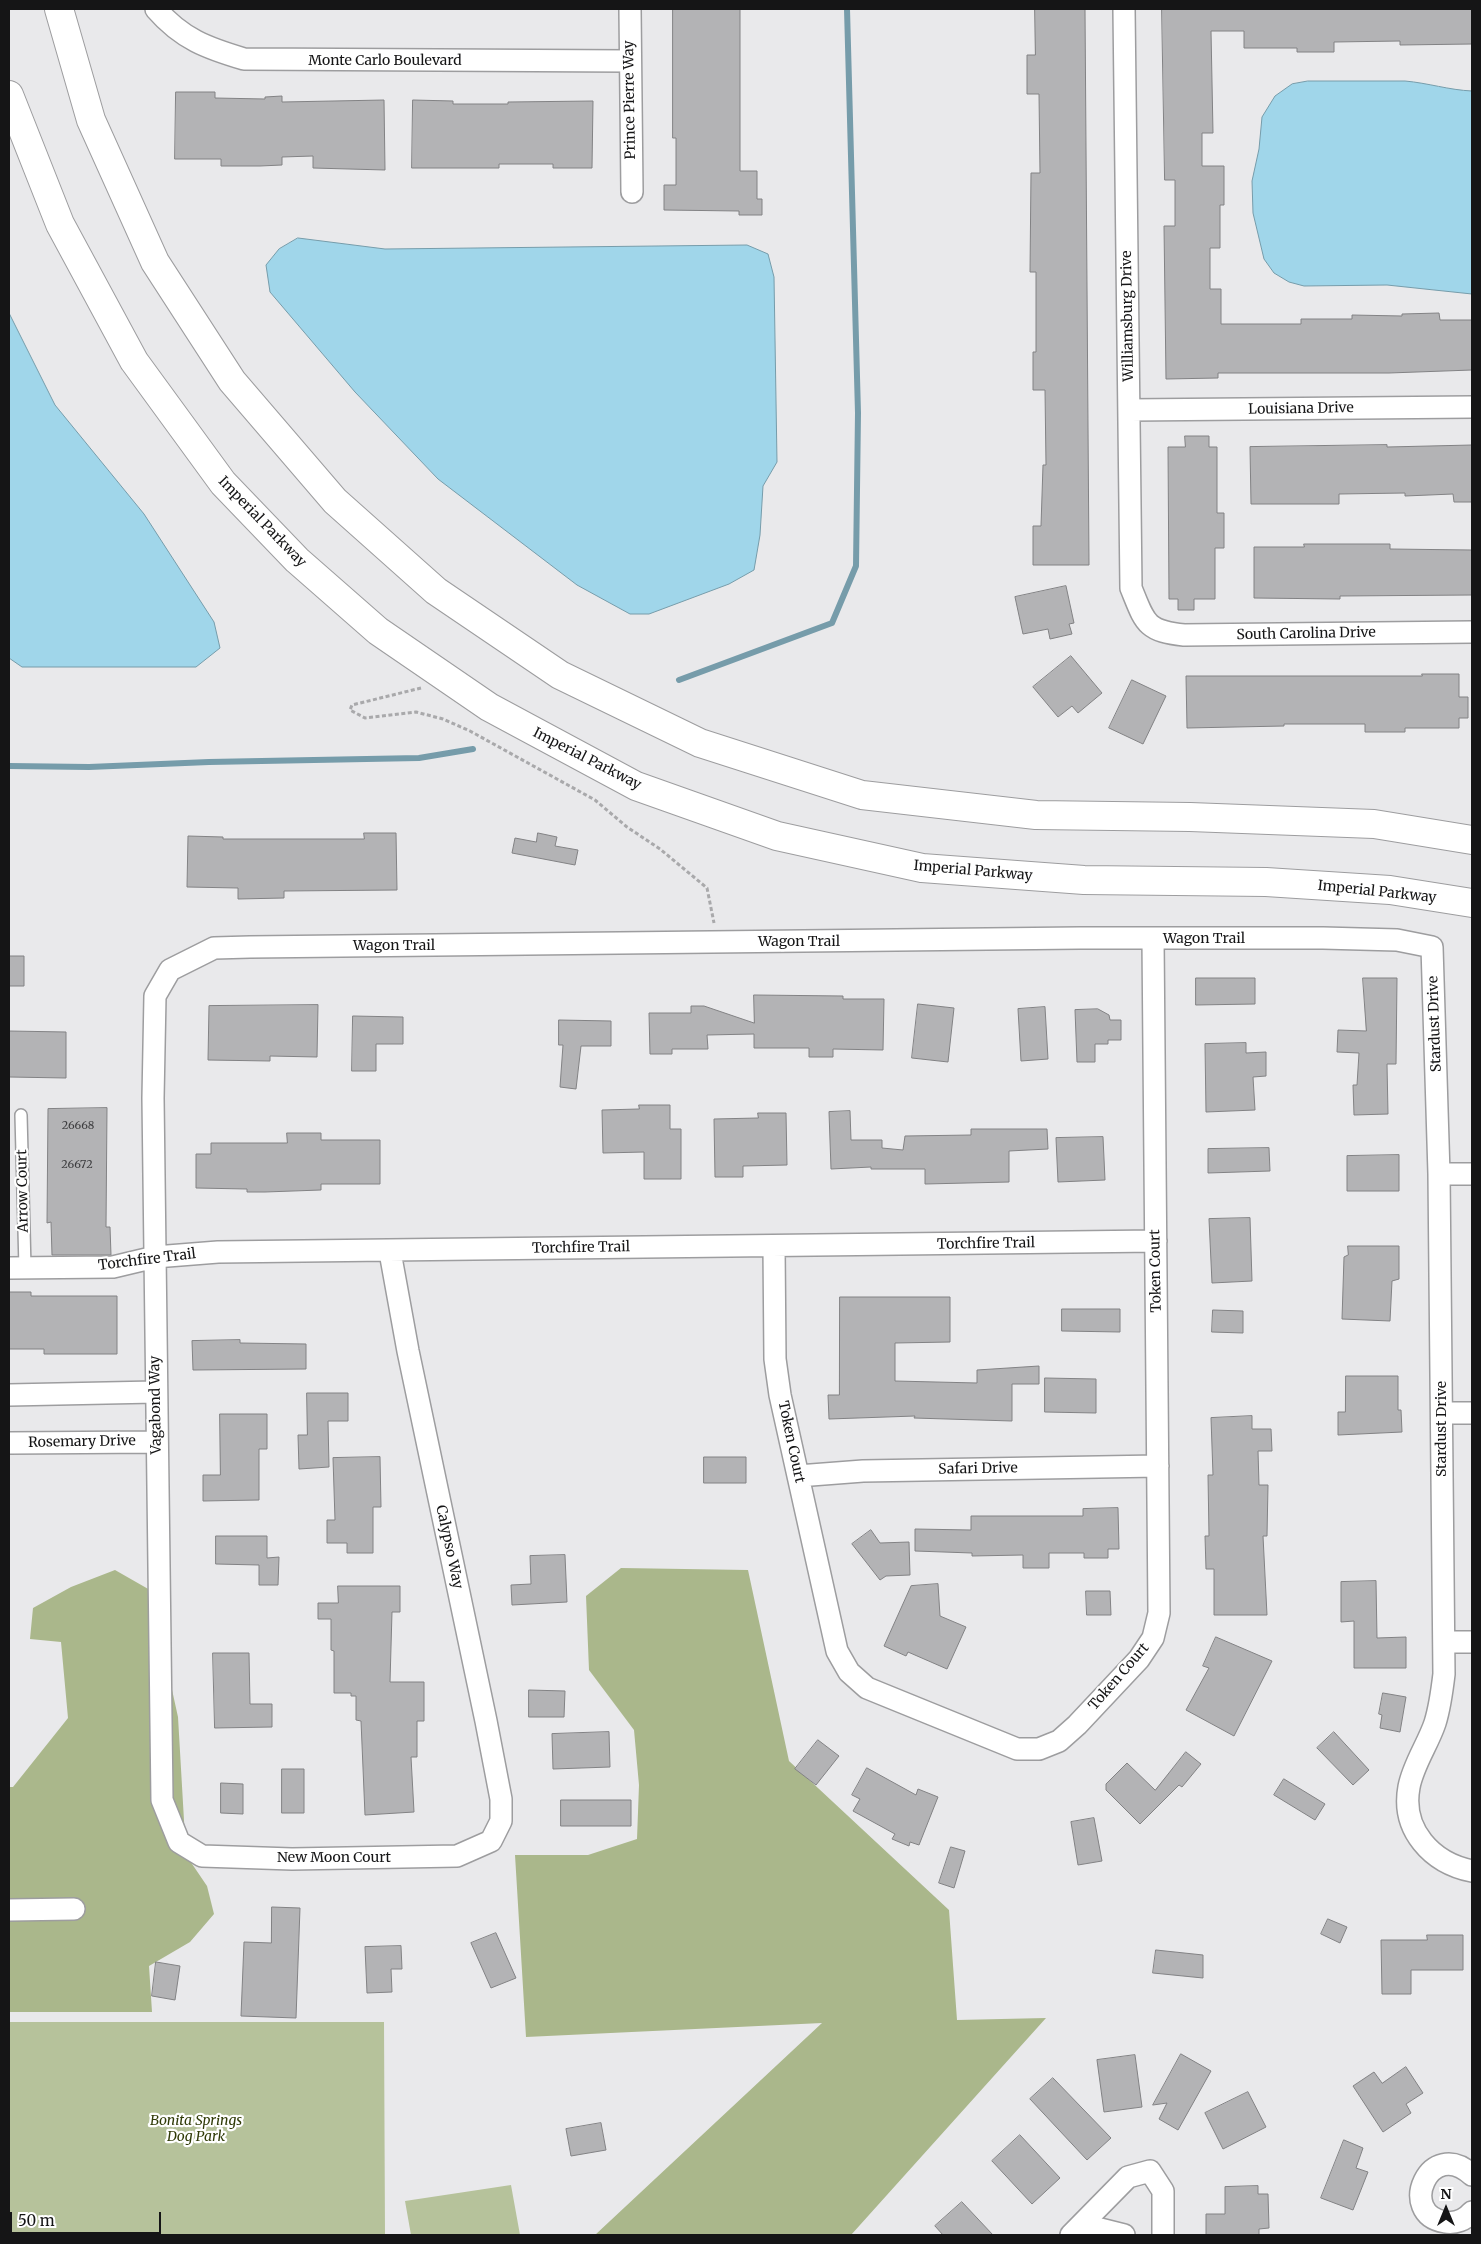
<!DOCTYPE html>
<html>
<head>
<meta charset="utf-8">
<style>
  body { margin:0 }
  #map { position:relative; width:1481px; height:2244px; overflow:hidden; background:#e9e9eb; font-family:Merriweather,serif }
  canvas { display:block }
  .frame { position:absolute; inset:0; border:10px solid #151516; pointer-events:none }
  .north { position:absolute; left:1421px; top:2184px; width:50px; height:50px; -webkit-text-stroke:4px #fff; paint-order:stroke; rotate:0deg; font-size:14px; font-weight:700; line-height:20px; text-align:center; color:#151516 }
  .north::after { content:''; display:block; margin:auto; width:18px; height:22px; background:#151516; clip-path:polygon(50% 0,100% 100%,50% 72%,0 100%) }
  .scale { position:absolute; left:10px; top:2212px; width:151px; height:22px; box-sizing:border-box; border:2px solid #151516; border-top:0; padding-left:6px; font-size:15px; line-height:18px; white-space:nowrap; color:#151516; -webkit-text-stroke:4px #fff; paint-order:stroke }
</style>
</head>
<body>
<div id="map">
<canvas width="1481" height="2244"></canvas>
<div class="frame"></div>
<div class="north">N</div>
<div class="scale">50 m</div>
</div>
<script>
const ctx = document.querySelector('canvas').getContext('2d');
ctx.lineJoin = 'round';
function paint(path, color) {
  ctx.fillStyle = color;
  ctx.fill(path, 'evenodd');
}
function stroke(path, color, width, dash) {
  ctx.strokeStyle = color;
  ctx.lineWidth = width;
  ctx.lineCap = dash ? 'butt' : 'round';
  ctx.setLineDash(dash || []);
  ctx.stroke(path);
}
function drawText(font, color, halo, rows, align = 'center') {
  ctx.font = font + ' Merriweather,serif';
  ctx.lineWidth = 4.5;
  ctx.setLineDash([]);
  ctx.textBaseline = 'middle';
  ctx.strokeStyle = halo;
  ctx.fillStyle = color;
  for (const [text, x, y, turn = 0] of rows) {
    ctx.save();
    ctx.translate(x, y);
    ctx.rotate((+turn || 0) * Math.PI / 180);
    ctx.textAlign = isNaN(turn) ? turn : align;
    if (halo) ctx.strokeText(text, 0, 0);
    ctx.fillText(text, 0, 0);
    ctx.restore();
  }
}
const green = new Path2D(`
  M 9,2022 L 384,2022 L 385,2235 L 9,2235 Z
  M 511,2185 L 520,2235 L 411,2235 L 405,2201 Z`);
const forest = new Path2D(`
  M 621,1568 L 748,1570 L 789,1761 L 949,1910 L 957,2020 L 1046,2018 L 851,2235 L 595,2235 L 822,2023 L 526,2037 L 515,1855 L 588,1855 L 637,1839 L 639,1785 L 634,1730 L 589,1670 L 586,1596 Z
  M 115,1570 L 150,1590 L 178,1717 L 186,1855 L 207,1886 L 214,1914 L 190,1942 L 149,1966 L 152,2012 L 9,2012 L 9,1787 L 13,1787 L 68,1718 L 61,1642 L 30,1639 L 33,1608 L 71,1587 Z`);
const water = new Path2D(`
  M 1308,81 L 1405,81 C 1428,83 1449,90 1472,91 L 1472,294 L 1387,285 L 1304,286 L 1289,282 L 1274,273 L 1264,259 L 1253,213 L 1252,181 L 1259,149 L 1262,117 L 1275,96 L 1292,84 Z
  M 298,238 L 385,249 L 747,245 L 768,254 L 774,277 L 777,462 L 763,486 L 760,535 L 754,570 L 729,584 L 649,614 L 630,614 L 577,585 L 438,479 L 355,392 L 270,292 L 266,265 L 279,249 Z
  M 9,313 L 55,405 L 144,514 L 214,622 L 220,648 L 196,667 L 22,667 L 9,658 Z`);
const stream = new Path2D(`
  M 679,680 L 832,623 L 856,566 L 858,413 L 847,9
  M 9,766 L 89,767 L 209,762 L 419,758 L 473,749`);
const building = new Path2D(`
  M 673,9 L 740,9 L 740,171 L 757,171 L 757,199 L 762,199 L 762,215 L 739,215 L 739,211 L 664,210 L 664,185 L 676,185 L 676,138 L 673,138 Z
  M 1035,9 L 1085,9 L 1089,565 L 1033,565 L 1033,526 L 1041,526 L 1043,465 L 1046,465 L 1045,390 L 1033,390 L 1033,352 L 1036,352 L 1036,272 L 1030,272 L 1031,173 L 1040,173 L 1039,94 L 1027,94 L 1027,55 L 1035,55 Z
  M 1162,9 L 1472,9 L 1472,44 L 1400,45 L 1400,41 L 1334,42 L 1334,52 L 1297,52 L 1297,48 L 1244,48 L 1244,31 L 1211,31 L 1213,133 L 1202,133 L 1202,166 L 1224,166 L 1224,205 L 1220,205 L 1220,248 L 1210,248 L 1210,289 L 1221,289 L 1221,324 L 1301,324 L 1301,319 L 1352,319 L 1352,315 L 1402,316 L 1402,314 L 1439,313 L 1440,320 L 1472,320 L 1472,370 L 1389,373 L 1218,373 L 1218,378 L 1166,379 L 1164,226 L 1175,226 L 1175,180 L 1165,180 Z
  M 176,92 L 215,92 L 215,98 L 265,99 L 265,97 L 282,96 L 282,102 L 384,100 L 385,170 L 313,168 L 313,156 L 282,157 L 282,165 L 260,166 L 221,166 L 221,159 L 175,159 Z
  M 413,100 L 453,101 L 453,104 L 508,104 L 508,102 L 593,101 L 592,168 L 553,168 L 553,164 L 499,164 L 499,168 L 412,168 Z
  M 1185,436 L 1209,436 L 1209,447 L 1217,447 L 1217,513 L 1224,513 L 1224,548 L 1215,548 L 1215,599 L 1194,599 L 1194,610 L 1178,610 L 1178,599 L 1169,599 L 1168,447 L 1185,447 Z
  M 1387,445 L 1387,447 L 1472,445 L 1472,502 L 1454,502 L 1453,494 L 1405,496 L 1405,493 L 1339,494 L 1339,504 L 1251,504 L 1250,447 Z
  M 1304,544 L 1390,544 L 1390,549 L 1472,550 L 1472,595 L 1340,596 L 1340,599 L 1254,598 L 1254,547 L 1304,547 Z
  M 1066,586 L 1074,623 L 1069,624 L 1072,634 L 1050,639 L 1048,629 L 1023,634 L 1015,597 Z
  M 1071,656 L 1102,693 L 1078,713 L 1072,706 L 1058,717 L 1033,687 Z
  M 1422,674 L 1459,674 L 1459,697 L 1468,697 L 1468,718 L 1459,718 L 1459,728 L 1405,728 L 1405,732 L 1365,732 L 1365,724 L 1284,724 L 1284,726 L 1187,728 L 1186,676 L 1422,676 Z
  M 1132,680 L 1166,696 L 1143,744 L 1109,728 Z
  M 364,833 L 396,833 L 397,890 L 284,891 L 284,898 L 238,899 L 238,888 L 187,887 L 188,836 L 223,837 L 223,839 L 364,839 Z
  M 538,833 L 557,837 L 555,846 L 578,850 L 575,865 L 512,853 L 515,838 L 536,842 Z
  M 9,956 L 24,956 L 24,986 L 9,986 Z
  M 1196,978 L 1255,978 L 1255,1004 L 1196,1005 Z
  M 1363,978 L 1397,978 L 1396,1064 L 1387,1064 L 1388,1114 L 1354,1115 L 1353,1085 L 1357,1085 L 1359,1053 L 1337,1052 L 1338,1030 L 1366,1031 Z
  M 754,995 L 843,996 L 843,999 L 884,999 L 883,1050 L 833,1049 L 833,1057 L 809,1057 L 809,1048 L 754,1048 L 754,1034 L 707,1035 L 708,1049 L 672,1049 L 672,1054 L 650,1054 L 649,1013 L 691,1013 L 691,1006 L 704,1006 L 754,1023 Z
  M 918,1004 L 954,1008 L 948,1062 L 912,1058 Z
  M 318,1005 L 317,1057 L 270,1056 L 270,1061 L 208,1060 L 209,1006 Z
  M 1045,1007 L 1048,1059 L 1021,1061 L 1018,1009 Z
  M 1098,1009 L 1109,1015 L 1110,1020 L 1121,1020 L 1121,1040 L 1108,1040 L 1108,1044 L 1095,1044 L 1095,1062 L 1077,1062 L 1075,1010 Z
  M 353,1016 L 403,1017 L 403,1044 L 376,1044 L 376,1071 L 352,1071 Z
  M 559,1020 L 611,1021 L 611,1046 L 581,1046 L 576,1089 L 560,1087 L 563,1045 L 559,1045 Z
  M 9,1031 L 66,1032 L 66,1078 L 9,1077 Z
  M 1246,1043 L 1246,1053 L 1266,1052 L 1266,1076 L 1253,1077 L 1255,1110 L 1206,1112 L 1205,1044 Z
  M 639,1105 L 670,1105 L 670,1129 L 681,1129 L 681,1179 L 644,1179 L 644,1152 L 603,1153 L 602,1110 L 639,1109 Z
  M 107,1108 L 106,1227 L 110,1227 L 111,1255 L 52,1255 L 51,1222 L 47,1223 L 48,1109 Z
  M 850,1111 L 851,1140 L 882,1140 L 882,1148 L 903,1150 L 905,1136 L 971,1135 L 971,1129 L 1047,1129 L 1048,1149 L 1009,1151 L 1009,1182 L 925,1184 L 925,1169 L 871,1169 L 871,1167 L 831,1169 L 829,1112 Z
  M 758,1113 L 786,1113 L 787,1165 L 743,1166 L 743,1177 L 715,1177 L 714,1119 L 758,1118 Z
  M 287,1133 L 321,1133 L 321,1140 L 380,1140 L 380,1184 L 321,1184 L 321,1190 L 265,1192 L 247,1192 L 247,1189 L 196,1188 L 196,1154 L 211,1154 L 211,1143 L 287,1143 Z
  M 1103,1137 L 1105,1180 L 1058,1182 L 1056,1138 Z
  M 1269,1148 L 1270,1171 L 1208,1173 L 1208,1149 Z
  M 1399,1155 L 1399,1191 L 1347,1191 L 1347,1156 Z
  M 1250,1218 L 1252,1281 L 1212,1283 L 1209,1219 Z
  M 1348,1246 L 1399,1246 L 1399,1279 L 1392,1281 L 1390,1321 L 1342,1319 L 1344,1257 L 1348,1255 Z
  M 9,1292 L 31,1292 L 31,1296 L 117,1296 L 117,1354 L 44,1354 L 44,1349 L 9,1349 Z
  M 840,1297 L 950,1297 L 950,1342 L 895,1343 L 895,1381 L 977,1383 L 977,1370 L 1039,1366 L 1039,1384 L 1012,1384 L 1012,1421 L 914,1418 L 915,1416 L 829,1419 L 828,1395 L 839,1395 Z
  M 1062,1309 L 1120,1309 L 1120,1332 L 1062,1331 Z
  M 1213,1310 L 1243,1311 L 1243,1333 L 1212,1332 Z
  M 240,1340 L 240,1343 L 306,1344 L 306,1369 L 193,1370 L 192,1341 Z
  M 1346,1376 L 1398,1376 L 1398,1410 L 1401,1410 L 1402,1432 L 1338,1435 L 1338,1412 L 1345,1412 Z
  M 1045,1378 L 1096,1379 L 1096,1413 L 1045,1412 Z
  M 307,1393 L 348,1393 L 348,1421 L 328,1421 L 329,1467 L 299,1469 L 298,1435 L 307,1435 Z
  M 220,1414 L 267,1414 L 267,1449 L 259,1449 L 259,1500 L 203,1501 L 203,1475 L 220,1475 Z
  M 1252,1416 L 1252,1429 L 1271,1429 L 1272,1451 L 1258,1451 L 1259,1485 L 1268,1485 L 1267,1536 L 1263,1536 L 1267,1615 L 1214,1615 L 1214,1569 L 1206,1569 L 1205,1536 L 1209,1536 L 1208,1475 L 1213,1475 L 1211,1418 Z
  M 380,1457 L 381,1507 L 373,1507 L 373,1553 L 347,1553 L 347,1543 L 327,1543 L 327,1520 L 335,1520 L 333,1458 Z
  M 704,1457 L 746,1457 L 746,1483 L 704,1483 Z
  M 1118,1508 L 1119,1549 L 1108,1549 L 1108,1558 L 1084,1558 L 1084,1553 L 1049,1553 L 1049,1568 L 1023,1568 L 1023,1555 L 972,1556 L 972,1553 L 915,1551 L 915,1529 L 971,1530 L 971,1516 L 1083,1516 L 1083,1509 Z
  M 871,1530 L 880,1543 L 909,1542 L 910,1575 L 886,1576 L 880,1580 L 852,1544 Z
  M 216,1536 L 267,1536 L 267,1558 L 279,1557 L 278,1585 L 259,1585 L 259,1565 L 216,1564 Z
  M 565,1555 L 567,1602 L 512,1605 L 511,1585 L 531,1584 L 530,1556 Z
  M 1376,1581 L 1377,1638 L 1406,1637 L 1406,1668 L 1354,1668 L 1354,1621 L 1341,1622 L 1341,1582 Z
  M 938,1584 L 940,1616 L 966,1627 L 947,1669 L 908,1652 L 906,1656 L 884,1646 L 911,1586 Z
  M 338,1586 L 400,1586 L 400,1612 L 392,1612 L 390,1682 L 424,1682 L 424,1721 L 417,1721 L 417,1757 L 411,1757 L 414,1812 L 365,1815 L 361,1721 L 356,1720 L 356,1696 L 351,1696 L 351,1693 L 334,1693 L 334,1651 L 331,1650 L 331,1619 L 318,1619 L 318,1603 L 338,1603 Z
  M 1086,1591 L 1110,1591 L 1111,1615 L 1087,1615 Z
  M 1216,1637 L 1272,1661 L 1234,1736 L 1186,1710 L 1209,1668 L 1203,1666 Z
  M 213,1653 L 249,1653 L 250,1704 L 272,1704 L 272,1727 L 215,1728 Z
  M 529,1690 L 565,1691 L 564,1717 L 529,1717 Z
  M 1383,1693 L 1406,1697 L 1400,1732 L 1380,1728 L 1382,1715 L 1379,1714 Z
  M 609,1732 L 610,1767 L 553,1769 L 552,1734 Z
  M 1334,1732 L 1369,1770 L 1353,1785 L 1317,1748 Z
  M 818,1740 L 839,1756 L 816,1785 L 795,1769 Z
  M 1186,1752 L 1201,1764 L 1182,1787 L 1179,1785 L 1140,1824 L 1106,1790 L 1106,1784 L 1127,1763 L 1155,1790 Z
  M 867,1768 L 916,1795 L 918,1789 L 938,1797 L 919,1845 L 910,1842 L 909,1846 L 892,1839 L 895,1834 L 853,1811 L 860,1799 L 852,1795 Z
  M 282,1769 L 304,1769 L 304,1813 L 282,1813 Z
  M 1284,1779 L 1325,1804 L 1315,1820 L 1274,1795 Z
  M 221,1783 L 243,1784 L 243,1814 L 221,1813 Z
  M 561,1800 L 631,1800 L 631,1826 L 561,1826 Z
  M 1094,1818 L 1102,1861 L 1078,1865 L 1071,1822 Z
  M 951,1847 L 965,1851 L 954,1888 L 939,1883 Z
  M 272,1907 L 300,1908 L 296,2018 L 241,2016 L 244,1942 L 271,1943 Z
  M 1328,1919 L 1347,1927 L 1340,1943 L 1321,1934 Z
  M 496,1933 L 516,1978 L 491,1988 L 471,1943 Z
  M 1427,1935 L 1463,1935 L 1463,1970 L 1411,1970 L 1411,1994 L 1382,1994 L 1381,1940 L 1427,1940 Z
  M 401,1946 L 402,1969 L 391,1969 L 392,1992 L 367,1993 L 365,1947 Z
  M 1156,1950 L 1203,1955 L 1203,1978 L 1153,1973 Z
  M 156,1962 L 180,1966 L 175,2000 L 152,1996 Z
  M 1181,2054 L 1211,2071 L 1178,2130 L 1159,2119 L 1167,2103 L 1153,2105 Z
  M 1135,2055 L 1142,2107 L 1104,2112 L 1097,2060 Z
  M 1406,2067 L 1423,2093 L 1406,2104 L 1411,2113 L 1383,2132 L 1353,2086 L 1374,2072 L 1382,2083 Z
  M 1053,2078 L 1111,2138 L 1087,2160 L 1030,2099 Z
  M 1248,2092 L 1266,2127 L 1223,2149 L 1205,2113 Z
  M 601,2123 L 606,2150 L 571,2156 L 566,2129 Z
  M 1020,2135 L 1060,2178 L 1032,2204 L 992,2161 Z
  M 1344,2140 L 1363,2148 L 1356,2168 L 1368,2172 L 1353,2210 L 1321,2198 Z
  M 1258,2186 L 1258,2194 L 1268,2194 L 1269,2228 L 1259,2229 L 1259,2235 L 1206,2235 L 1206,2214 L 1225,2214 L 1225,2187 Z
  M 962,2202 L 993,2235 L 943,2235 L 935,2226 Z`);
const path = new Path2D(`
  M 421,688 L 352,705 L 350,710 L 365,718 L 416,712 L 443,719 L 470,731 L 595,800 L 627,827 L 660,849 L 707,888 L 714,923`);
const service = new Path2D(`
  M 21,1115 L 25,1268`);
const minor = new Path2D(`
  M 156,9 C 182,39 207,48 244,59 L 630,61
  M 630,9 L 632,192
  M 1124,9 L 1131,588 C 1145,622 1145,631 1184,635 L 1472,632
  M 1130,410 L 1472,407
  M 1439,1174 L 1472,1174
  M 774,1247 L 775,1359 L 780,1395 L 837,1651 L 849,1672 L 867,1688 L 1017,1749 L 1039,1749 L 1059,1741 L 1077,1725 L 1139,1659 L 1153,1638 L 1159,1613 L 1153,939
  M 390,1252 L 408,1351 L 486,1721 L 501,1799 L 501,1821 L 491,1841 L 457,1856 L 292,1859 L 202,1856 L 179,1842 L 162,1800 L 153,1098 L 155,996 L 170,970 L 214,948 L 250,947 L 1080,938 L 1323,938 L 1397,940 L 1432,947 L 1439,1174 L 1444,1674 C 1442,1691 1440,1707 1435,1723 C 1428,1744 1413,1765 1409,1787 C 1401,1830 1432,1863 1472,1871
  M 9,1268 L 113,1267 L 155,1257 L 218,1252 L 1156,1241
  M 9,1395 L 155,1392
  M 1442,1413 L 1472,1413
  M 9,1443 L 156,1442
  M 798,1476 L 863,1471 L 1158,1466
  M 1445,1642 L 1472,1642
  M 9,1910 L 74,1909
  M 1472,2175 C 1430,2136 1396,2214 1445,2222 C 1455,2224 1465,2220 1472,2212
  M 1072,2234 L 1096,2228 L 1124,2235
  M 1071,2235 L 1128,2177 L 1150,2171 L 1163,2191 L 1163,2235`);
const primary = new Path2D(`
  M 59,9 L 91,120 L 155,262 L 232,381 L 335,501 L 436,591 L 560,675 L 700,743 L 862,795 L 1036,815 L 1190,817 L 1374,824 L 1472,840
  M 9,95 L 60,224 L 134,361 L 223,483 L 297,560 L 378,631 L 489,707 L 636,786 L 777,836 L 922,868 L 1084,880 L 1266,882 L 1390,890 L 1472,903`);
const numberNames = [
  ["26668",78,1126],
  ["26672",77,1165]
];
const streetNames = [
  ["Monte Carlo Boulevard",385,61],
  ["Prince Pierre Way",630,100,-91],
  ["Williamsburg Drive",1128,316,-91],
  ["Louisiana Drive",1301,409,-1],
  ["Imperial Parkway",262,522,46],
  ["South Carolina Drive",1306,634,-1],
  ["Imperial Parkway",587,759,27],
  ["Imperial Parkway",973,871,5],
  ["Imperial Parkway",1377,892,6],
  ["Wagon Trail",1204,939],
  ["Wagon Trail",799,942],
  ["Wagon Trail",394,946],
  ["Stardust Drive",1435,1024,-92],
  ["Arrow Court",23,1191,-91],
  ["Torchfire Trail",986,1244,-1],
  ["Torchfire Trail",581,1248,-1],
  ["Torchfire Trail",147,1260,-7],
  ["Token Court",1156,1271,-91],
  ["Vagabond Way",156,1405,-91],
  ["Stardust Drive",1442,1429,-90],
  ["Rosemary Drive",82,1442,-1],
  ["Token Court",791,1442,78],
  ["Safari Drive",978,1469,-1],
  ["Calypso Way",449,1547,78],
  ["Token Court",1119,1677,-49],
  ["New Moon Court",334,1858]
];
const parkNames = [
  ["Bonita Springs",196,2121],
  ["Dog Park",196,2137]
];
paint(green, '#b6c29b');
paint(forest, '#aab78b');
paint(water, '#a0d6ea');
stroke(water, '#769caa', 1);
stroke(stream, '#769caa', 6);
paint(building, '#b3b3b5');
stroke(building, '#828284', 1);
stroke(service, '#9d9d9f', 14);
stroke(minor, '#9d9d9f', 24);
stroke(primary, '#9d9d9f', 30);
stroke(path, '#a9a9ab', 3, [4, 2.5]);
stroke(service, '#fff', 11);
stroke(minor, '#fff', 21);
stroke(primary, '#fff', 28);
drawText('11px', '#3c3c3e', null, numberNames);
drawText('14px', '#151516', '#fff', streetNames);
drawText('italic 14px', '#303b07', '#fff', parkNames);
</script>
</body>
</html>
